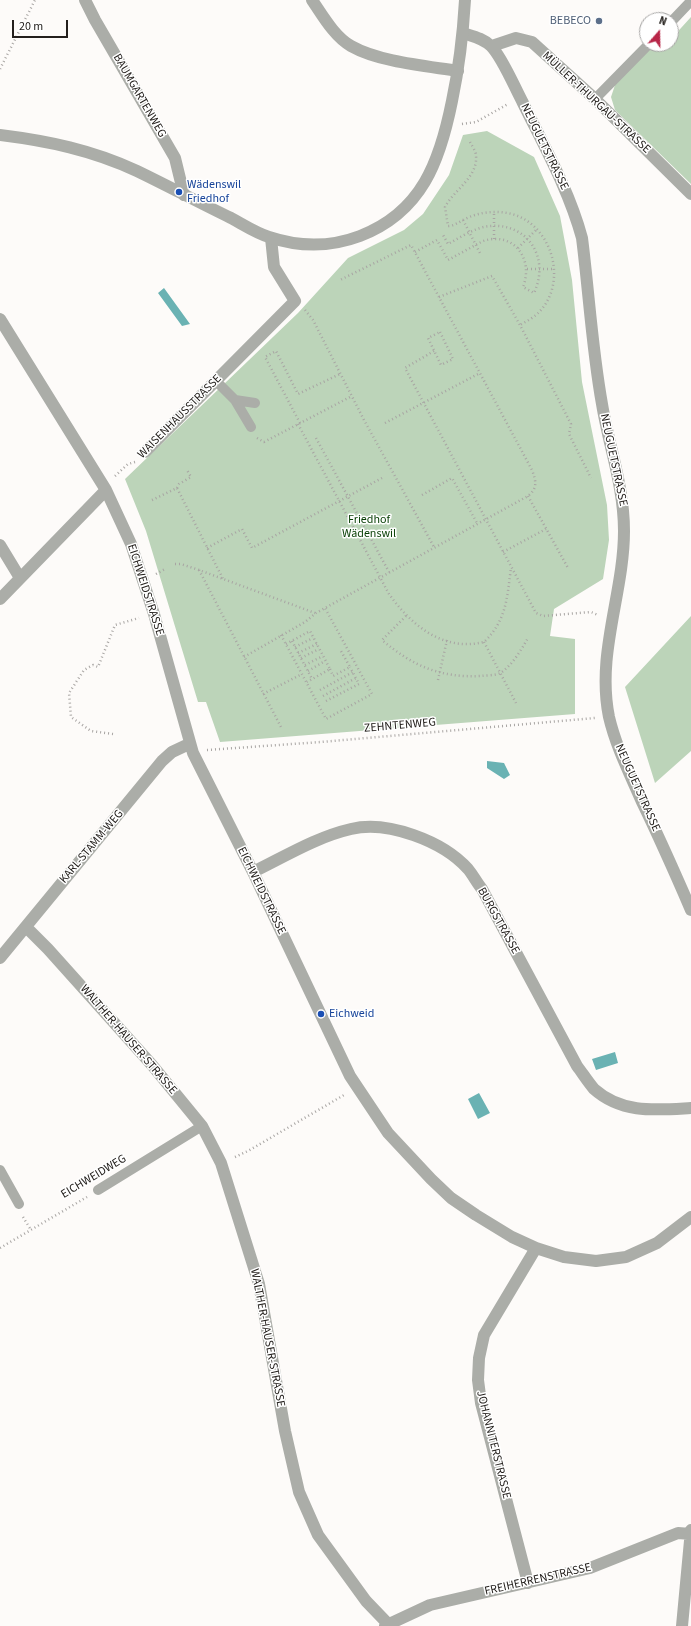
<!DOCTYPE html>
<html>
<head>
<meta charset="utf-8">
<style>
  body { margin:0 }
  #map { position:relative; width:691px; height:1626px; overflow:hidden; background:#fdfbf9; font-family:"Source Sans 3",sans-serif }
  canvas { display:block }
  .north { position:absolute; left:639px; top:12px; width:40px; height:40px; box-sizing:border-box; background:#fff; border:1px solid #a7a6a5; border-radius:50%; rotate:20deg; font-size:11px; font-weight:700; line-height:16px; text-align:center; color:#24201d }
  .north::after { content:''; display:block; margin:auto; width:14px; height:18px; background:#b82648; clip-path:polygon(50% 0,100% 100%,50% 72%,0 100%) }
  .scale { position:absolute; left:12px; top:20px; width:56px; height:18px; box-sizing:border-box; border:2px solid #24201d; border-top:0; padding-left:5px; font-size:12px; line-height:14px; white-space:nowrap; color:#24201d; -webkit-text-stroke:3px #fff; paint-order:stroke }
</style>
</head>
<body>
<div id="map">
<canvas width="691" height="1626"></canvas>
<div class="north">N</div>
<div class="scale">20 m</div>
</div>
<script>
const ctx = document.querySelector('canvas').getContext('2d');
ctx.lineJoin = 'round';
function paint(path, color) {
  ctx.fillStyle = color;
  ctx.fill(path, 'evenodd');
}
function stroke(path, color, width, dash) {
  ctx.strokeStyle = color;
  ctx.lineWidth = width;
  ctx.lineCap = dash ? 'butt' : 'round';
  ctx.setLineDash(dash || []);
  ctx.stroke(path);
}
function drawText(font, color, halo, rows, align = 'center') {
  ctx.font = font + ' "Source Sans 3",sans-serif';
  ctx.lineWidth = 3;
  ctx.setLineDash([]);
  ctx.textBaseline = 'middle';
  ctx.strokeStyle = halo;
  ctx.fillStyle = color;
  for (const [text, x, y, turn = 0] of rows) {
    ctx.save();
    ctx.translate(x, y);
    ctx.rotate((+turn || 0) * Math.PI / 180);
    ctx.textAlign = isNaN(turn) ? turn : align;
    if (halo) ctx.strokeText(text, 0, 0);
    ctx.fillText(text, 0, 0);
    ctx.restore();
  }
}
const green = new Path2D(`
  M 691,17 L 691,184 L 615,110 L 611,97 L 615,85 L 654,44 L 661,50 L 666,44 L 671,44 L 671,39 Z
  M 487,131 L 534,157 L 560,216 L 572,280 L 582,382 L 607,505 L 609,540 L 603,579 L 554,609 L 550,636 L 575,639 L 575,714 L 220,742 L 206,702 L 198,702 L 146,531 L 125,479 L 298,313 L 348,258 L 404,230 L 423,214 L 449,175 L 463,135 Z
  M 691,616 L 691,751 L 655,783 L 625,687 Z`);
const water = new Path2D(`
  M 164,288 L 190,324 L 182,326 L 158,293 Z
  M 487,761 L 504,763 L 510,775 L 504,779 L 487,768 Z
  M 615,1052 L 618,1063 L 596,1070 L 592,1059 Z
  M 479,1093 L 490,1113 L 478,1119 L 468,1099 Z`);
const path = new Path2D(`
  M 0,69 L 35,0
  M 462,124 L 476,122 L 508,104
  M 470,142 C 472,146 476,151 476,156 C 478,177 453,191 445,207 L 448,226 C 454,226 459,222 465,219 C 479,212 496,210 512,214 C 552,225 568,281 540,311 C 535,317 527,321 520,325
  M 463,220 L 481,255
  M 494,239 L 494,212
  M 518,248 L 537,229
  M 415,252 L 437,240 L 448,260 L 483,241 C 514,231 534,259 523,287 L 534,293 C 550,259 529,223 490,226 C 476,227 461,237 448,244 L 442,233
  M 527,269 L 553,269
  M 439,297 L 492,276 L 520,325 L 571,424 L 569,434 L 591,478
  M 305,310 L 313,320 L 364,420 L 434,547
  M 440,332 L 453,359 L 441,365 L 428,338 Z
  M 434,351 L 405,368 L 536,613 L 543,616 L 591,612 L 598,615
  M 300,423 L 265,357 L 276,351 L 298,394 L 340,374
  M 385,423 L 480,373
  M 298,424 L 389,594 C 411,625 443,652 484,642 C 507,620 507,597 511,568
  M 257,438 L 264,442 L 352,396
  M 316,438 L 389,572
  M 115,476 L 128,464 L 135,462
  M 177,488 L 179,484 L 191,477 L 187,470
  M 422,495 L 452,478 L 477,523
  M 528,496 L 568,568
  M 152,500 L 177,488 L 223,579
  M 207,548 L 242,529 L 252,548 L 382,478
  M 503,552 L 546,529
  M 175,564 L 181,564 L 199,570 L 315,613
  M 199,570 L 281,727
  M 156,574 L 165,569
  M 406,616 L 382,640 C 413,666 440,678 481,676 C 487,675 496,676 502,672 C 513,664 521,650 528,638
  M 281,635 L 326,719 L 372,694 L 325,608
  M 292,641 L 312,679
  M 484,642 L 516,703
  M 286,644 L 310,631 L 330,669 L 307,682
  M 295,647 L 313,638
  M 298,653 L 317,644
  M 244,657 L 305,622 L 316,613 L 528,496 C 538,488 536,481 532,470 L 411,245 L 340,280
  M 301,658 L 319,649
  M 305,665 L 323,656
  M 330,669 L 333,676 L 350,667 L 341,651
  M 308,671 L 325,661
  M 438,680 L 447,640
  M 320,690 L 353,672
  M 263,694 L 302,674
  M 323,696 L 356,678
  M 326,701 L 359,684 L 350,667
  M 113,734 L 91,731 L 71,717 L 69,693 L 84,670 L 93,665 L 98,667 L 115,625 L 139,618
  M 207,750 L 321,742 L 595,718
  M 235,1157 L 248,1151 L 344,1095
  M 23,1217 L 31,1230
  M 0,1248 L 87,1197`);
const service = new Path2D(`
  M 671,22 L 691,1
  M 595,99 L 649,44
  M 216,381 L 235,400 L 255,403
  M 235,400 L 251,427
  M 0,1170 L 19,1204
  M 98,1190 L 202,1126`);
const minor = new Path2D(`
  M 85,0 L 95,20 L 175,158 L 184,195
  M 312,0 C 323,16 334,36 351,46 C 379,62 427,66 458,71
  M 463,33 C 472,36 483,38 491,46 C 502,57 514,86 522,101 C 544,146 569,190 582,238 C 589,293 592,349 602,404 C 609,447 624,486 624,531 C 624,593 596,654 609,717 C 616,747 630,774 642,802 C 659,837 675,873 691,910
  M 492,46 L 516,38 L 532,42 L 595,99 L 691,194
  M 0,319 L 106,490 L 131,544 L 154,614 L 193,753 L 253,872 L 350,1076 L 388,1133 L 431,1179 L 451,1198 L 476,1215 L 512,1237 L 536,1248 L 564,1257 L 596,1261 L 626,1257 L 657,1243 L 691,1217
  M 145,452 L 295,301 L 274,267 L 271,238
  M 0,545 L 20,578
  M 0,599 L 106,490
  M 253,872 C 284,857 316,837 351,829 C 387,820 443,841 468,869 C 473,875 477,883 482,889 L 577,1066 C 583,1074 588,1082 594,1089 C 622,1114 656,1110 691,1108
  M 26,927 L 48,949 L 152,1065 L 202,1126 L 221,1163 L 259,1284 L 285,1431 L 299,1492 L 318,1535 L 366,1601 L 390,1626
  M 0,958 L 162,761 L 172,752 L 189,744
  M 528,1583 L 481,1403 L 478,1380 L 479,1358 L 484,1335 L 536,1248
  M 385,1626 L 430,1605 L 590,1568 L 678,1533 L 691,1534
  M 682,1626 L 691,1530`);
const tertiary = new Path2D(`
  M 0,135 C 48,141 92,150 137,171 C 168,186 200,203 231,218 C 244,225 256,233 269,237 C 299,247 331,247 360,236 C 422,212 440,161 452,101 C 459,68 463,34 465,0`);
const markers = [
  [599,21,4,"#5c6f8a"],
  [179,192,4,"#1a4fb4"],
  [321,1014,4,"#1a4fb4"]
];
const serviceNames = [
  ["BEBECO",591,21]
];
const streetNames = [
  ["BAUMGARTENWEG",139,96,60],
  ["MÜLLER-THURGAU-STRASSE",596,103,43],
  ["NEUGUETSTRASSE",544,147,64],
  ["WAISENHAUSSTRASSE",180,417,-45],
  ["NEUGUETSTRASSE",613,460,78],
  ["EICHWEIDSTRASSE",145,590,72],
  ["ZEHNTENWEG",400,726,-5],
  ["NEUGUETSTRASSE",637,788,66],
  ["KARL-STAMM-WEG",92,847,-50],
  ["EICHWEIDSTRASSE",261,891,64],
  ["BURGSTRASSE",498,921,61],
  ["WALTHER-HAUSER-STRASSE",128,1040,49],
  ["EICHWEIDWEG",94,1177,-31],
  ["WALTHER-HAUSER-STRASSE",267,1338,79],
  ["JOHANNITERSTRASSE",493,1445,76],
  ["FREIHERRENSTRASSE",538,1580,-13]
];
const transitNames = [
  ["Wädenswil",187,185],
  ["Friedhof",187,199],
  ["Eichweid",329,1014]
];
const parkNames = [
  ["Friedhof",369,520],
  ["Wädenswil",369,534]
];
paint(green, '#bcd4b9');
paint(water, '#6ab2b3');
stroke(path, '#a8a5a3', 2.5, [1, 3]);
stroke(service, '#abada8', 10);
stroke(minor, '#abada8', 12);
stroke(tertiary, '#abada8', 12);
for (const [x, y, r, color] of markers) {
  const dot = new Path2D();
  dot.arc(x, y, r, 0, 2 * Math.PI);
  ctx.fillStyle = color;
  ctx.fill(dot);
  stroke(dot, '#fff', 1.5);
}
drawText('12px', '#4e5e75', '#fff', serviceNames, 'right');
drawText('12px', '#24201d', '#fff', streetNames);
drawText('12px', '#164399', '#fff', transitNames, 'left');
drawText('12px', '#053d02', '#fff', parkNames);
</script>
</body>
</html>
